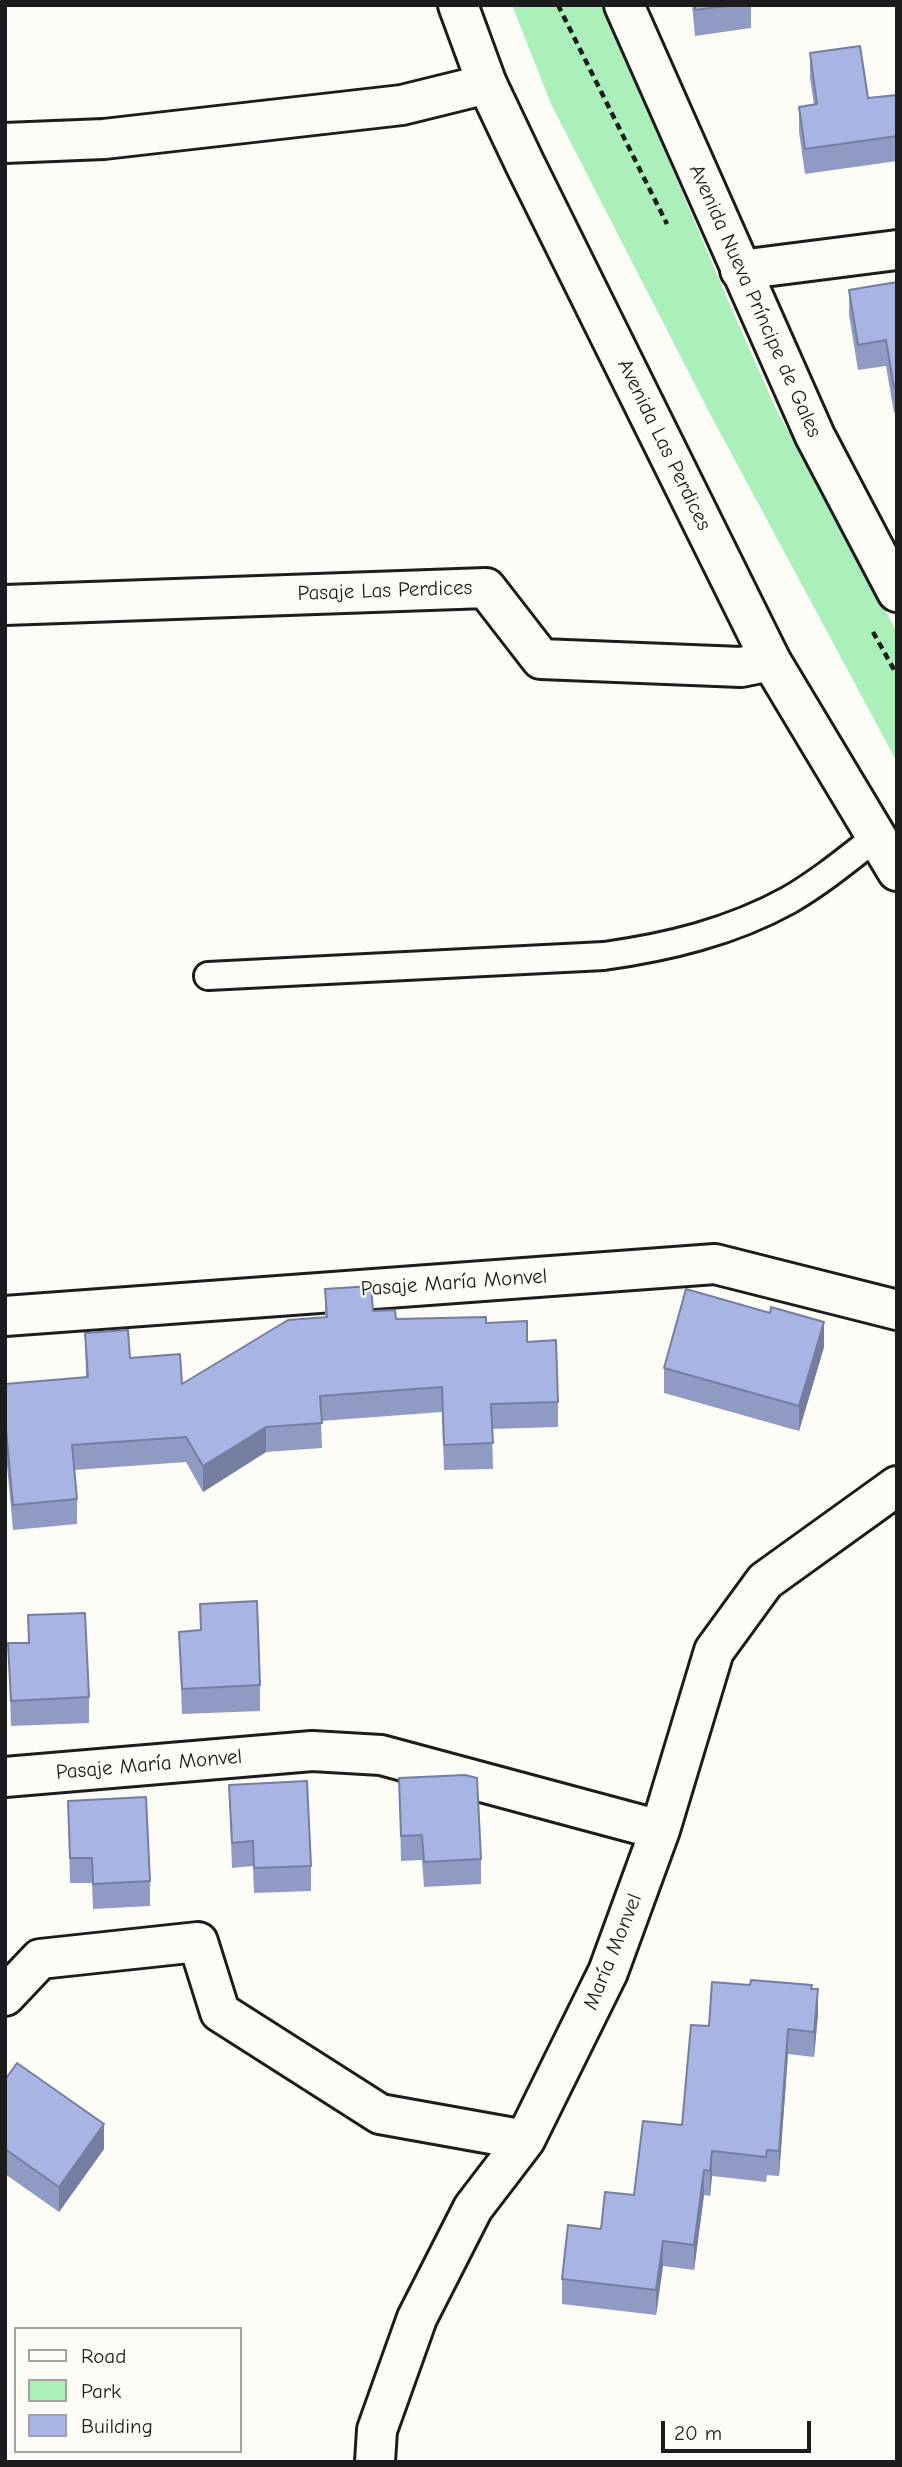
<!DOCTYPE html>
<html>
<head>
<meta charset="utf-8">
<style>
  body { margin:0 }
  #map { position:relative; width:902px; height:2467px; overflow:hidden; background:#fdfcf7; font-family:"Comic Neue",sans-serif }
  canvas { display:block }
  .frame { position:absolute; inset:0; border:7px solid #1c1c1c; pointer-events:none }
  .legend { position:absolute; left:14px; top:2327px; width:228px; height:126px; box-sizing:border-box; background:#fdfcf7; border:2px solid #a3a29f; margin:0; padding:9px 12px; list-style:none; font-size:21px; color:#1c1c1c }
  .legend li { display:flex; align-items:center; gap:14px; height:35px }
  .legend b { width:35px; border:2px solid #a3a29f }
  .scale { position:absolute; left:661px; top:2421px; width:150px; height:32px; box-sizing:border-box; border:4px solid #1c1c1c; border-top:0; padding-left:9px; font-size:21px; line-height:24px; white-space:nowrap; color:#1c1c1c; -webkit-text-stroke:5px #fdfcf7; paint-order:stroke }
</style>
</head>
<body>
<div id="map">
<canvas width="902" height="2467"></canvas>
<div class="frame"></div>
<ul class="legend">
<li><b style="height:9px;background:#fdfcf7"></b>Road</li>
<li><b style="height:19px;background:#abefba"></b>Park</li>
<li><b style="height:19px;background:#a7b4e4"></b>Building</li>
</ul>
<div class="scale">20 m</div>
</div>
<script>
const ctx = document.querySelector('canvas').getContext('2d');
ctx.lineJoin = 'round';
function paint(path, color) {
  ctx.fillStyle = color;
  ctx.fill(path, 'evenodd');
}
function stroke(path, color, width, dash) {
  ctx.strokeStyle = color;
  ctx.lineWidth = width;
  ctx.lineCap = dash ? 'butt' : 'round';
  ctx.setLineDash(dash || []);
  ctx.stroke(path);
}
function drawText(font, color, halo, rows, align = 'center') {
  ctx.font = font + ' "Comic Neue",sans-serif';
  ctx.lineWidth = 5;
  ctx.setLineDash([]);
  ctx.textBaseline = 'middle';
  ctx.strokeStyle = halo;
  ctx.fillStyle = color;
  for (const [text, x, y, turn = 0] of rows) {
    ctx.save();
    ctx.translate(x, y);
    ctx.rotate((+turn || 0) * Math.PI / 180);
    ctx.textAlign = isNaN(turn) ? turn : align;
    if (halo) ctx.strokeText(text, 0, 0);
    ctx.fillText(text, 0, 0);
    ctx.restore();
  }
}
const green = new Path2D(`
  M 512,5 L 603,5 L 727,298 L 775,407 L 897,632 L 897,762 L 709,412 L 551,104 Z`);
const path = new Path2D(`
  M 558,5 L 667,224
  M 873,632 L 897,675`);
const service = new Path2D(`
  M 208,976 L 604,956 C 668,947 731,932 789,900 C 820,882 848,859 876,837`);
const minor = new Path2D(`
  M 5,143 L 104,139 L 402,105 L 487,84
  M 740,270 L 897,250
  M 5,605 L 486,588 L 541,659 L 741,667 L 771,661
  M 5,1316 L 715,1264 L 897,1310
  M 5,1777 L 312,1751 L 381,1755 L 660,1830
  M 5,1996 L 40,1959 L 198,1942 L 220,2012 L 380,2114 L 525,2140
  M 375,2462 L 377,2430 L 417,2318 L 473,2208 L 525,2140 L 608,1972 L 660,1830 L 714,1651 L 765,1581 L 897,1486`);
const primary = new Path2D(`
  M 458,5 L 487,84 L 525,164 L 771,661 L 897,871
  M 624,5 L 815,436 L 897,592`);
const wall = new Path2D(`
  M 692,5 L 751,5 L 751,28 L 695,36 Z
  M 810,53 L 868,98 L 897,95 L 897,161 L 805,174 L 799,132 L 799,107 L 814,105 L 810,78 Z
  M 897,282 L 897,412 L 894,413 L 886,366 L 858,370 L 849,315 L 849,290 Z
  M 325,1289 L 373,1311 L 396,1319 L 486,1323 L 527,1342 L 558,1402 L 558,1427 L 492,1429 L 493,1469 L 444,1470 L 442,1412 L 321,1421 L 322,1448 L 266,1452 L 203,1492 L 186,1462 L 74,1470 L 77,1499 L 77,1524 L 13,1530 L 5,1444 L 5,1384 L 86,1377 L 85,1333 L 182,1384 L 325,1317 Z
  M 770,1313 L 824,1347 L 799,1431 L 664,1393 L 664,1368 Z
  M 200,1604 L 260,1685 L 260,1711 L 182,1714 L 179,1632 L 200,1631 Z
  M 28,1615 L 89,1697 L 89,1723 L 11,1726 L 8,1643 L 28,1643 Z
  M 399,1778 L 481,1859 L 481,1884 L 424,1887 L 422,1860 L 401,1861 Z
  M 229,1785 L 311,1866 L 311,1891 L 254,1893 L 253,1866 L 232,1868 Z
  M 68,1801 L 150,1881 L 150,1906 L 93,1909 L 92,1883 L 70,1883 Z
  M 750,1985 L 812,1989 L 818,2014 L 814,2057 L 788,2054 L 779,2176 L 767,2175 L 766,2182 L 712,2176 L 710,2196 L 704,2195 L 694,2270 L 663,2266 L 656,2315 L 562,2304 L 562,2279 L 601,2229 L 634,2195 L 682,2125 L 709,2026 Z
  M 5,2080 L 104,2149 L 59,2212 L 5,2174 Z`);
const shadedWall = new Path2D(`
  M 824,1322 L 824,1347 L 799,1431 L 799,1406 Z
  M 266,1427 L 266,1452 L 203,1492 L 203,1466 Z
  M 818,1989 L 818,2014 L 814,2057 L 814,2032 Z
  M 788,2029 L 788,2054 L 779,2176 L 779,2151 Z
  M 104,2124 L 104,2149 L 59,2212 L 59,2187 Z
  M 712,2151 L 712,2176 L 710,2196 L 710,2171 Z
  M 704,2170 L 704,2195 L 694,2270 L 694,2245 Z
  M 663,2241 L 663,2266 L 656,2315 L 656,2290 Z`);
const building = new Path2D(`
  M 695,5 L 733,5 L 695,10 Z
  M 860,46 L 868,98 L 897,95 L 897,136 L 805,149 L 799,107 L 817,104 L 810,53 Z
  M 897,282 L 897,387 L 894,388 L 886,340 L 858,345 L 849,290 Z
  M 371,1286 L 373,1311 L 395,1310 L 396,1319 L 486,1317 L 486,1323 L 527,1321 L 527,1342 L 556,1340 L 558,1402 L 491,1404 L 493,1443 L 444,1445 L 442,1387 L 320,1396 L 322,1423 L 266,1427 L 203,1466 L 186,1437 L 72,1445 L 77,1499 L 13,1505 L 5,1419 L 5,1384 L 88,1377 L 85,1333 L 128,1330 L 130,1358 L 180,1354 L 182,1384 L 288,1320 L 327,1317 L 325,1289 Z
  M 686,1289 L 770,1313 L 771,1307 L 824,1322 L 799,1406 L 664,1368 Z
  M 257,1601 L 260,1685 L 182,1689 L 179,1632 L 201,1630 L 200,1604 Z
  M 85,1613 L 89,1697 L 11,1701 L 8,1643 L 29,1643 L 28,1615 Z
  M 465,1775 L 477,1778 L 481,1859 L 424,1862 L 422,1835 L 401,1836 L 399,1778 Z
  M 307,1781 L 311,1866 L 254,1868 L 253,1841 L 232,1843 L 229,1785 Z
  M 146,1797 L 150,1881 L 93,1884 L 92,1858 L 70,1858 L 68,1801 Z
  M 751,1980 L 812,1985 L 811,1989 L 818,1989 L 814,2032 L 788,2029 L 779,2151 L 767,2150 L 766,2157 L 712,2151 L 710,2171 L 704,2170 L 694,2245 L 663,2241 L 656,2290 L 562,2279 L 568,2225 L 601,2229 L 605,2192 L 634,2195 L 643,2121 L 682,2125 L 691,2025 L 709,2026 L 712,1982 L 750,1985 Z
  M 17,2063 L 104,2124 L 59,2187 L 5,2149 L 5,2080 Z`);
const streetNames = [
  ["Avenida Nueva Príncipe de Gales",755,301,66],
  ["Avenida Las Perdices",664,445,64],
  ["Pasaje Las Perdices",385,591,-2],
  ["Pasaje María Monvel",454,1283,-4],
  ["Pasaje María Monvel",149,1765,-5],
  ["María Monvel",613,1952,-68]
];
paint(green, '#abefba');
stroke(service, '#1c1c1c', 32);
stroke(minor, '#1c1c1c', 44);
stroke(primary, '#1c1c1c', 44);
stroke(path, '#1c1c1c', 4.5, [7, 5]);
stroke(service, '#fdfcf7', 26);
stroke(minor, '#fdfcf7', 38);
stroke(primary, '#fdfcf7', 38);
paint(wall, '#909bc4');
paint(shadedWall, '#757ea0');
paint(building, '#a7b4e4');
stroke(building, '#757ea0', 2);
drawText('21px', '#1c1c1c', '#fdfcf7', streetNames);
</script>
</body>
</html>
